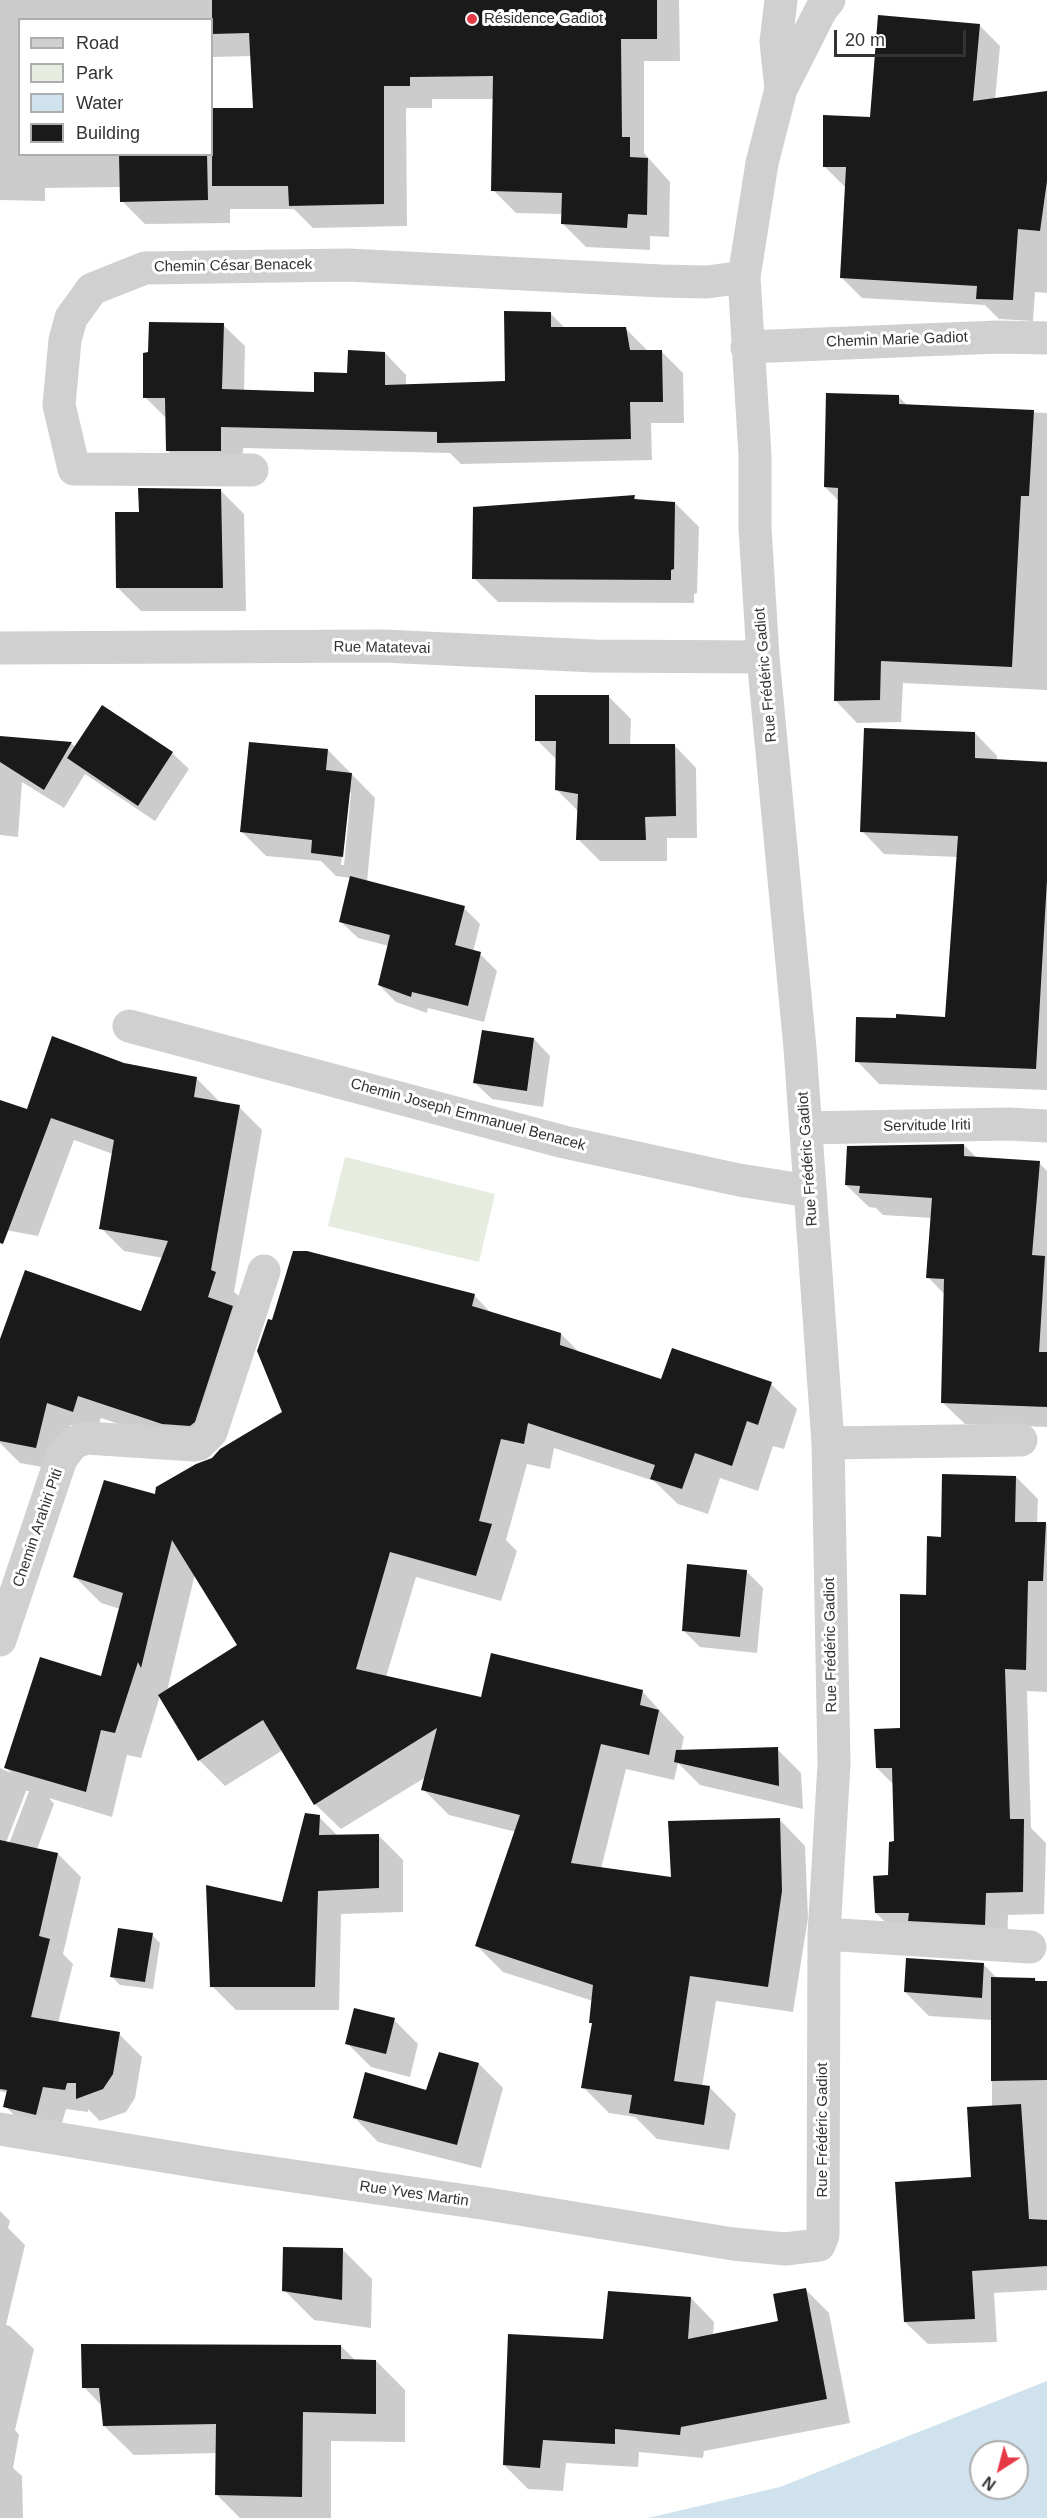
<!DOCTYPE html>
<html>
<head>
<meta charset="utf-8">
<style>
  body { margin:0 }
  #map { position:relative; width:1047px; height:2518px; overflow:hidden; background:#fff; font-family:Helvetica,sans-serif }
  canvas { display:block }
  .legend { position:absolute; left:18px; top:18px; width:195px; height:138px; box-sizing:border-box; background:#fff; border:2px solid #adadad; margin:0; padding:8px 10px; list-style:none; font-size:18px; color:#333 }
  .legend li { display:flex; align-items:center; gap:12px; height:30px }
  .legend b { width:30px; border:2px solid #adadad }
  .north { position:absolute; left:969px; top:2440px; width:60px; height:60px; box-sizing:border-box; background:#fff; border:2px solid #adadad; border-radius:50%; rotate:216deg; font-size:16px; font-weight:700; line-height:24px; text-align:center; color:#333 }
  .north::after { content:''; display:block; margin:auto; width:21px; height:27px; background:#e63946; clip-path:polygon(50% 0,100% 100%,50% 72%,0 100%) }
  .scale { position:absolute; left:834px; top:30px; width:132px; height:27px; box-sizing:border-box; border:3px solid #333; border-top:0; padding-left:8px; font-size:18px; line-height:21px; white-space:nowrap; color:#333; -webkit-text-stroke:4px #fff; paint-order:stroke }
</style>
</head>
<body>
<div id="map">
<canvas width="1047" height="2518"></canvas>
<ul class="legend">
<li><b style="height:8px;background:#d0d0d0"></b>Road</li>
<li><b style="height:16px;background:#e6ecdf"></b>Park</li>
<li><b style="height:16px;background:#cfe2ee"></b>Water</li>
<li><b style="height:16px;background:#1a1a1a"></b>Building</li>
</ul>
<div class="north">N</div>
<div class="scale">20 m</div>
</div>
<script>
const ctx = document.querySelector('canvas').getContext('2d');
ctx.lineJoin = 'round';
function paint(path, color) {
  ctx.fillStyle = color;
  ctx.fill(path, 'evenodd');
}
function stroke(path, color, width, dash) {
  ctx.strokeStyle = color;
  ctx.lineWidth = width;
  ctx.lineCap = dash ? 'butt' : 'round';
  ctx.setLineDash(dash || []);
  ctx.stroke(path);
}
function drawText(font, color, halo, rows, align = 'center') {
  ctx.font = font + ' Helvetica,sans-serif';
  ctx.lineWidth = 6;
  ctx.setLineDash([]);
  ctx.textBaseline = 'middle';
  ctx.strokeStyle = halo;
  ctx.fillStyle = color;
  for (const [text, x, y, turn = 0] of rows) {
    ctx.save();
    ctx.translate(x, y);
    ctx.rotate((+turn || 0) * Math.PI / 180);
    ctx.textAlign = isNaN(turn) ? turn : align;
    if (halo) ctx.strokeText(text, 0, 0);
    ctx.fillText(text, 0, 0);
    ctx.restore();
  }
}
const green = new Path2D(`
  M 345,1157 L 495,1194 L 479,1262 L 328,1226 Z`);
const water = new Path2D(`
  M 1047,2381 L 1047,2518 L 648,2518 L 780,2487 ZM 981,2452 L 1017,2452 L 1017,2488 L 981,2488 Z`);
const shadow = new Path2D(`
  M 0,0 L 679,0 L 680,61 L 644,61 L 644,153 L 670,182 L 669,237 L 650,236 L 650,250 L 586,247 L 563,224 L 563,214 L 516,213 L 493,190 L 494,99 L 432,99 L 432,108 L 406,108 L 407,226 L 313,228 L 294,209 L 230,209 L 230,223 L 145,224 L 122,201 L 121,187 L 45,188 L 45,201 L 0,200 ZM 20,20 L 212,20 L 212,57 L 252,56 L 255,109 L 212,110 L 212,154 L 20,154 Z
  M 979,25 L 1000,46 L 995,100 L 1047,92 L 1047,293 L 1035,292 L 1033,321 L 999,319 L 985,305 L 862,298 L 841,277 L 846,188 L 824,166 L 871,118 Z
  M 550,313 L 565,328 L 625,328 L 648,351 L 661,351 L 683,373 L 684,423 L 651,423 L 652,460 L 461,464 L 450,453 L 243,448 L 242,472 L 189,472 L 167,450 L 167,419 L 145,397 L 223,325 L 245,346 L 244,391 L 315,394 L 385,353 L 406,375 L 406,386 L 506,383 Z
  M 898,396 L 908,406 L 1047,413 L 1047,690 L 903,683 L 901,722 L 857,723 L 835,700 L 839,501 L 825,487 Z
  M 220,490 L 244,514 L 246,611 L 141,611 L 117,587 L 140,514 Z
  M 634,497 L 639,501 L 675,503 L 699,527 L 697,593 L 694,594 L 694,603 L 498,602 L 474,578 Z
  M 609,697 L 631,719 L 630,746 L 674,745 L 696,768 L 697,838 L 667,838 L 667,861 L 600,861 L 578,839 L 579,812 L 557,790 L 557,760 L 537,740 Z
  M 975,733 L 997,756 L 997,761 L 1047,764 L 1047,1090 L 879,1084 L 857,1061 L 946,1019 L 958,857 L 884,854 L 862,831 Z
  M 0,738 L 72,744 L 76,747 L 172,753 L 189,769 L 155,821 L 85,774 L 64,808 L 22,782 L 18,837 L 0,835 Z
  M 328,750 L 375,798 L 367,882 L 464,908 L 480,924 L 473,952 L 480,954 L 497,971 L 484,1022 L 428,1008 L 427,1013 L 396,1002 L 379,985 L 389,946 L 358,938 L 341,922 L 351,878 L 336,876 L 321,861 L 266,856 L 242,832 ZM 348,790 L 351,793 L 344,865 L 341,865 Z
  M 534,1039 L 550,1056 L 543,1107 L 492,1099 L 475,1083 Z
  M 124,1064 L 196,1078 L 220,1102 L 239,1107 L 262,1130 L 234,1292 L 239,1296 L 255,1330 L 187,1447 L 101,1418 L 96,1434 L 70,1425 L 59,1470 L 20,1463 L 0,1443 L 0,1343 L 142,1313 L 163,1258 L 124,1251 L 101,1228 L 113,1154 L 74,1140 L 38,1236 L 0,1229 L 0,1101 L 27,1111 Z
  M 964,1145 L 977,1158 L 1039,1163 L 1047,1171 L 1047,1427 L 965,1424 L 942,1402 L 945,1295 L 928,1277 L 932,1218 L 883,1215 L 876,1208 L 869,1207 L 846,1185 Z
  M 474,1295 L 492,1314 L 561,1334 L 580,1353 L 662,1381 L 771,1384 L 797,1409 L 784,1449 L 773,1446 L 758,1491 L 720,1478 L 708,1514 L 678,1504 L 654,1481 L 554,1448 L 550,1469 L 527,1464 L 506,1540 L 517,1551 L 501,1601 L 416,1577 L 386,1677 L 482,1699 L 642,1691 L 684,1737 L 681,1751 L 777,1749 L 801,1773 L 803,1809 L 700,1785 L 678,1763 L 674,1780 L 626,1769 L 601,1869 L 672,1879 L 780,1820 L 805,1846 L 808,1918 L 793,2012 L 716,2001 L 702,2087 L 710,2088 L 736,2114 L 729,2150 L 657,2139 L 635,2117 L 609,2113 L 583,2087 L 593,2025 L 591,2022 L 593,2001 L 503,1972 L 477,1946 L 516,1832 L 449,1815 L 423,1789 L 426,1777 L 341,1829 L 315,1804 L 283,1750 L 225,1786 L 199,1760 L 160,1696 L 141,1758 L 127,1755 L 112,1817 L 49,1798 L 54,1804 L 37,1849 L 58,1854 L 81,1877 L 63,1954 L 73,1964 L 58,2023 L 119,2034 L 142,2057 L 135,2098 L 126,2112 L 100,2121 L 88,2109 L 88,2112 L 66,2109 L 58,2137 L 28,2129 L 5,2106 L 8,2093 L 0,2091 L 0,1768 L 11,1773 L 6,1768 L 102,1678 L 120,1609 L 101,1603 L 75,1577 L 156,1496 ZM 195,1574 L 239,1646 L 167,1691 ZM 26,1791 L 29,1791 L 7,1849 L 4,1848 Z
  M 1016,1477 L 1038,1499 L 1037,1524 L 1047,1524 L 1047,1692 L 1027,1691 L 1031,1828 L 1046,1843 L 1044,1914 L 1008,1915 L 1007,1947 L 898,1935 L 876,1913 L 890,1877 L 896,1843 L 894,1785 L 877,1768 L 901,1730 L 928,1596 L 942,1538 Z
  M 746,1571 L 763,1588 L 757,1653 L 700,1647 L 683,1630 Z
  M 319,1817 L 338,1836 L 379,1836 L 403,1860 L 403,1912 L 341,1914 L 339,2010 L 236,2010 L 212,1986 L 283,1904 Z
  M 152,1935 L 160,1943 L 153,1989 L 120,1985 L 111,1976 Z
  M 983,1964 L 997,1978 L 1035,1979 L 1038,1983 L 1047,1983 L 1047,2290 L 994,2293 L 997,2342 L 928,2344 L 905,2322 L 972,2178 L 992,2107 L 992,2020 L 929,2016 L 905,1992 Z
  M 394,2020 L 418,2044 L 410,2077 L 371,2067 L 347,2043 Z
  M 479,2064 L 503,2088 L 481,2168 L 378,2142 L 355,2118 L 427,2092 Z
  M 0,2211 L 10,2221 L 8,2228 L 25,2245 L 6,2325 L 10,2326 L 34,2349 L 15,2430 L 19,2435 L 13,2468 L 22,2476 L 23,2518 L 0,2518 Z
  M 342,2249 L 372,2279 L 371,2328 L 314,2320 L 284,2290 Z
  M 805,2289 L 829,2313 L 850,2423 L 704,2451 L 703,2458 L 639,2452 L 638,2467 L 566,2463 L 563,2491 L 528,2489 L 504,2465 L 604,2341 L 691,2298 L 714,2322 L 713,2335 L 780,2322 Z
  M 341,2346 L 356,2361 L 376,2361 L 405,2390 L 405,2442 L 331,2441 L 331,2518 L 240,2518 L 217,2495 L 217,2453 L 134,2455 L 104,2426 L 102,2406 L 84,2387 Z`);
const building = new Path2D(`
  M 212,0 L 657,0 L 657,39 L 621,39 L 622,137 L 630,137 L 630,157 L 648,158 L 647,215 L 628,214 L 627,228 L 561,224 L 562,193 L 491,191 L 493,76 L 410,77 L 410,86 L 384,86 L 384,204 L 289,206 L 288,186 L 212,186 L 212,108 L 253,108 L 249,33 L 212,34 Z
  M 878,15 L 980,24 L 973,101 L 1047,91 L 1047,181 L 1040,231 L 1018,229 L 1013,300 L 976,299 L 977,286 L 840,278 L 846,167 L 823,167 L 823,115 L 870,117 Z
  M 119,154 L 207,154 L 208,200 L 120,202 Z
  M 504,311 L 551,312 L 551,327 L 626,327 L 630,350 L 662,350 L 663,402 L 630,402 L 631,439 L 437,443 L 437,432 L 221,427 L 221,451 L 166,451 L 165,398 L 143,398 L 143,353 L 148,352 L 149,322 L 224,323 L 222,389 L 314,392 L 314,372 L 347,373 L 348,350 L 385,352 L 385,385 L 505,381 Z
  M 826,393 L 899,395 L 899,404 L 1034,410 L 1029,496 L 1021,496 L 1012,667 L 881,661 L 880,700 L 834,701 L 838,488 L 824,487 Z
  M 138,488 L 221,489 L 223,588 L 116,588 L 115,512 L 139,512 Z
  M 635,495 L 634,499 L 675,502 L 674,569 L 671,570 L 671,580 L 472,579 L 473,507 Z
  M 535,695 L 609,695 L 609,744 L 675,744 L 676,816 L 645,817 L 646,840 L 576,840 L 578,794 L 555,790 L 556,741 L 535,741 Z
  M 102,705 L 173,752 L 138,806 L 67,758 Z
  M 864,728 L 975,732 L 975,758 L 1047,762 L 1047,880 L 1036,1069 L 855,1062 L 856,1017 L 896,1018 L 896,1014 L 945,1017 L 958,836 L 860,832 Z
  M 0,736 L 72,742 L 44,790 L 0,762 Z
  M 249,742 L 328,749 L 326,770 L 352,773 L 343,857 L 311,853 L 312,840 L 240,832 Z
  M 350,876 L 465,906 L 455,945 L 481,952 L 468,1006 L 412,992 L 411,997 L 378,985 L 390,935 L 339,922 Z
  M 482,1030 L 534,1038 L 527,1091 L 473,1083 Z
  M 52,1036 L 124,1063 L 197,1077 L 194,1097 L 240,1105 L 211,1270 L 216,1272 L 208,1297 L 233,1306 L 195,1422 L 190,1426 L 162,1424 L 78,1396 L 73,1412 L 47,1403 L 36,1448 L 0,1441 L 0,1339 L 25,1270 L 141,1311 L 168,1241 L 99,1229 L 114,1140 L 51,1118 L 3,1244 L 0,1243 L 0,1100 L 27,1109 Z
  M 964,1144 L 964,1156 L 1040,1161 L 1032,1255 L 1045,1256 L 1039,1352 L 1047,1352 L 1047,1407 L 941,1403 L 944,1279 L 926,1278 L 932,1198 L 859,1193 L 860,1186 L 845,1185 L 847,1146 Z
  M 293,1251 L 307,1251 L 475,1294 L 472,1306 L 561,1333 L 560,1345 L 661,1379 L 672,1348 L 772,1382 L 758,1425 L 747,1421 L 732,1466 L 695,1453 L 682,1489 L 650,1479 L 655,1465 L 528,1423 L 524,1444 L 501,1439 L 479,1521 L 492,1524 L 476,1576 L 390,1552 L 356,1669 L 481,1697 L 491,1653 L 643,1690 L 640,1705 L 659,1710 L 649,1755 L 601,1744 L 571,1863 L 671,1877 L 668,1821 L 780,1818 L 782,1891 L 768,1987 L 690,1976 L 674,2081 L 710,2086 L 704,2125 L 629,2113 L 632,2095 L 581,2088 L 592,2023 L 589,2023 L 593,1985 L 475,1946 L 520,1815 L 421,1790 L 437,1728 L 314,1805 L 263,1720 L 198,1761 L 158,1695 L 237,1645 L 172,1540 L 141,1668 L 138,1662 L 115,1733 L 101,1730 L 86,1792 L 4,1768 L 40,1657 L 101,1676 L 123,1593 L 73,1577 L 104,1480 L 155,1494 L 156,1487 L 196,1464 L 212,1458 L 220,1449 L 282,1412 L 257,1351 L 268,1319 L 272,1320 Z
  M 942,1474 L 1016,1476 L 1015,1522 L 1046,1522 L 1043,1581 L 1028,1581 L 1026,1670 L 1005,1669 L 1010,1819 L 1024,1819 L 1023,1892 L 986,1893 L 985,1925 L 908,1921 L 909,1913 L 875,1913 L 873,1876 L 888,1875 L 889,1842 L 894,1841 L 892,1768 L 876,1768 L 874,1729 L 900,1728 L 900,1594 L 926,1595 L 927,1536 L 941,1537 Z
  M 687,1564 L 747,1570 L 740,1637 L 682,1631 Z
  M 778,1747 L 779,1786 L 674,1762 L 676,1750 Z
  M 305,1813 L 320,1815 L 319,1835 L 379,1834 L 379,1888 L 318,1891 L 315,1987 L 210,1987 L 206,1885 L 282,1902 Z
  M 0,1840 L 58,1853 L 39,1936 L 50,1939 L 31,2017 L 120,2032 L 113,2074 L 103,2089 L 76,2099 L 76,2083 L 67,2083 L 65,2090 L 43,2087 L 36,2115 L 3,2107 L 7,2090 L 0,2089 Z
  M 118,1928 L 153,1933 L 145,1982 L 110,1977 Z
  M 906,1958 L 984,1963 L 982,1998 L 904,1992 Z
  M 991,1977 L 1035,1978 L 1035,1981 L 1047,1981 L 1047,2080 L 991,2081 Z
  M 354,2008 L 395,2018 L 386,2054 L 345,2044 Z
  M 439,2052 L 479,2063 L 457,2145 L 353,2118 L 365,2072 L 426,2090 Z
  M 1021,2104 L 1029,2219 L 1047,2220 L 1047,2266 L 972,2271 L 975,2319 L 904,2322 L 895,2182 L 971,2177 L 967,2107 Z
  M 283,2247 L 343,2248 L 342,2300 L 282,2291 Z
  M 806,2288 L 827,2399 L 681,2427 L 680,2435 L 615,2429 L 615,2444 L 543,2440 L 540,2468 L 503,2465 L 508,2334 L 603,2339 L 608,2291 L 691,2297 L 688,2339 L 778,2321 L 773,2294 Z
  M 81,2344 L 341,2345 L 341,2359 L 376,2360 L 376,2414 L 303,2412 L 302,2497 L 215,2495 L 216,2424 L 103,2426 L 99,2388 L 82,2388 Z`);
const minor = new Path2D(`
  M 781,0 L 776,42 L 781,89
  M 747,347 L 998,337 L 1047,338
  M 252,470 L 74,469 L 59,405 L 65,340 L 71,318 L 92,289 L 145,268 L 348,265 L 661,281 L 707,282 L 744,277
  M 0,648 L 383,646 L 594,656 L 763,657
  M 129,1026 L 564,1142 L 739,1180 L 809,1191
  M 806,1128 L 1008,1124 L 1047,1126
  M 828,1443 L 1021,1440
  M 0,1640 L 61,1459 L 73,1443 L 86,1438 L 194,1445 L 199,1444 L 211,1432 L 264,1271
  M 824,1934 L 1030,1947
  M 0,2129 L 224,2166 L 488,2204 L 733,2244 L 785,2249 L 819,2245 L 823,2235 L 824,1934 L 834,1764 L 828,1443 L 800,1048 L 763,657 L 755,528 L 755,455 L 744,277 L 762,163 L 781,89 L 821,10 L 829,0`);
const markers = [
  [472,19,6,"#e63946"]
];
const poiNames = [
  ["Résidence Gadiot",484,19]
];
const streetNames = [
  ["Chemin César Benacek",233,266,-1],
  ["Chemin Marie Gadiot",897,340,-2],
  ["Rue Matatevai",382,648,1],
  ["Rue Frédéric Gadiot",766,675,-95],
  ["Chemin Joseph Emmanuel Benacek",468,1115,15],
  ["Servitude Iriti",927,1126,-1],
  ["Rue Frédéric Gadiot",808,1159,-94],
  ["Chemin Arahiri Piti",38,1528,-71],
  ["Rue Frédéric Gadiot",831,1645,-91],
  ["Rue Frédéric Gadiot",823,2130,-90],
  ["Rue Yves Martin",414,2194,8]
];
paint(green, '#e6ecdf');
paint(water, '#cfe2ee');
paint(shadow, '#0003');
paint(building, '#1a1a1a');
stroke(minor, '#d0d0d0', 33);
for (const [x, y, r, color] of markers) {
  const dot = new Path2D();
  dot.arc(x, y, r, 0, 2 * Math.PI);
  ctx.fillStyle = color;
  ctx.fill(dot);
  stroke(dot, '#fff', 2);
}
drawText('15px', '#333', '#fff', poiNames, 'left');
drawText('15px', '#333', '#fff', streetNames);
</script>
</body>
</html>
